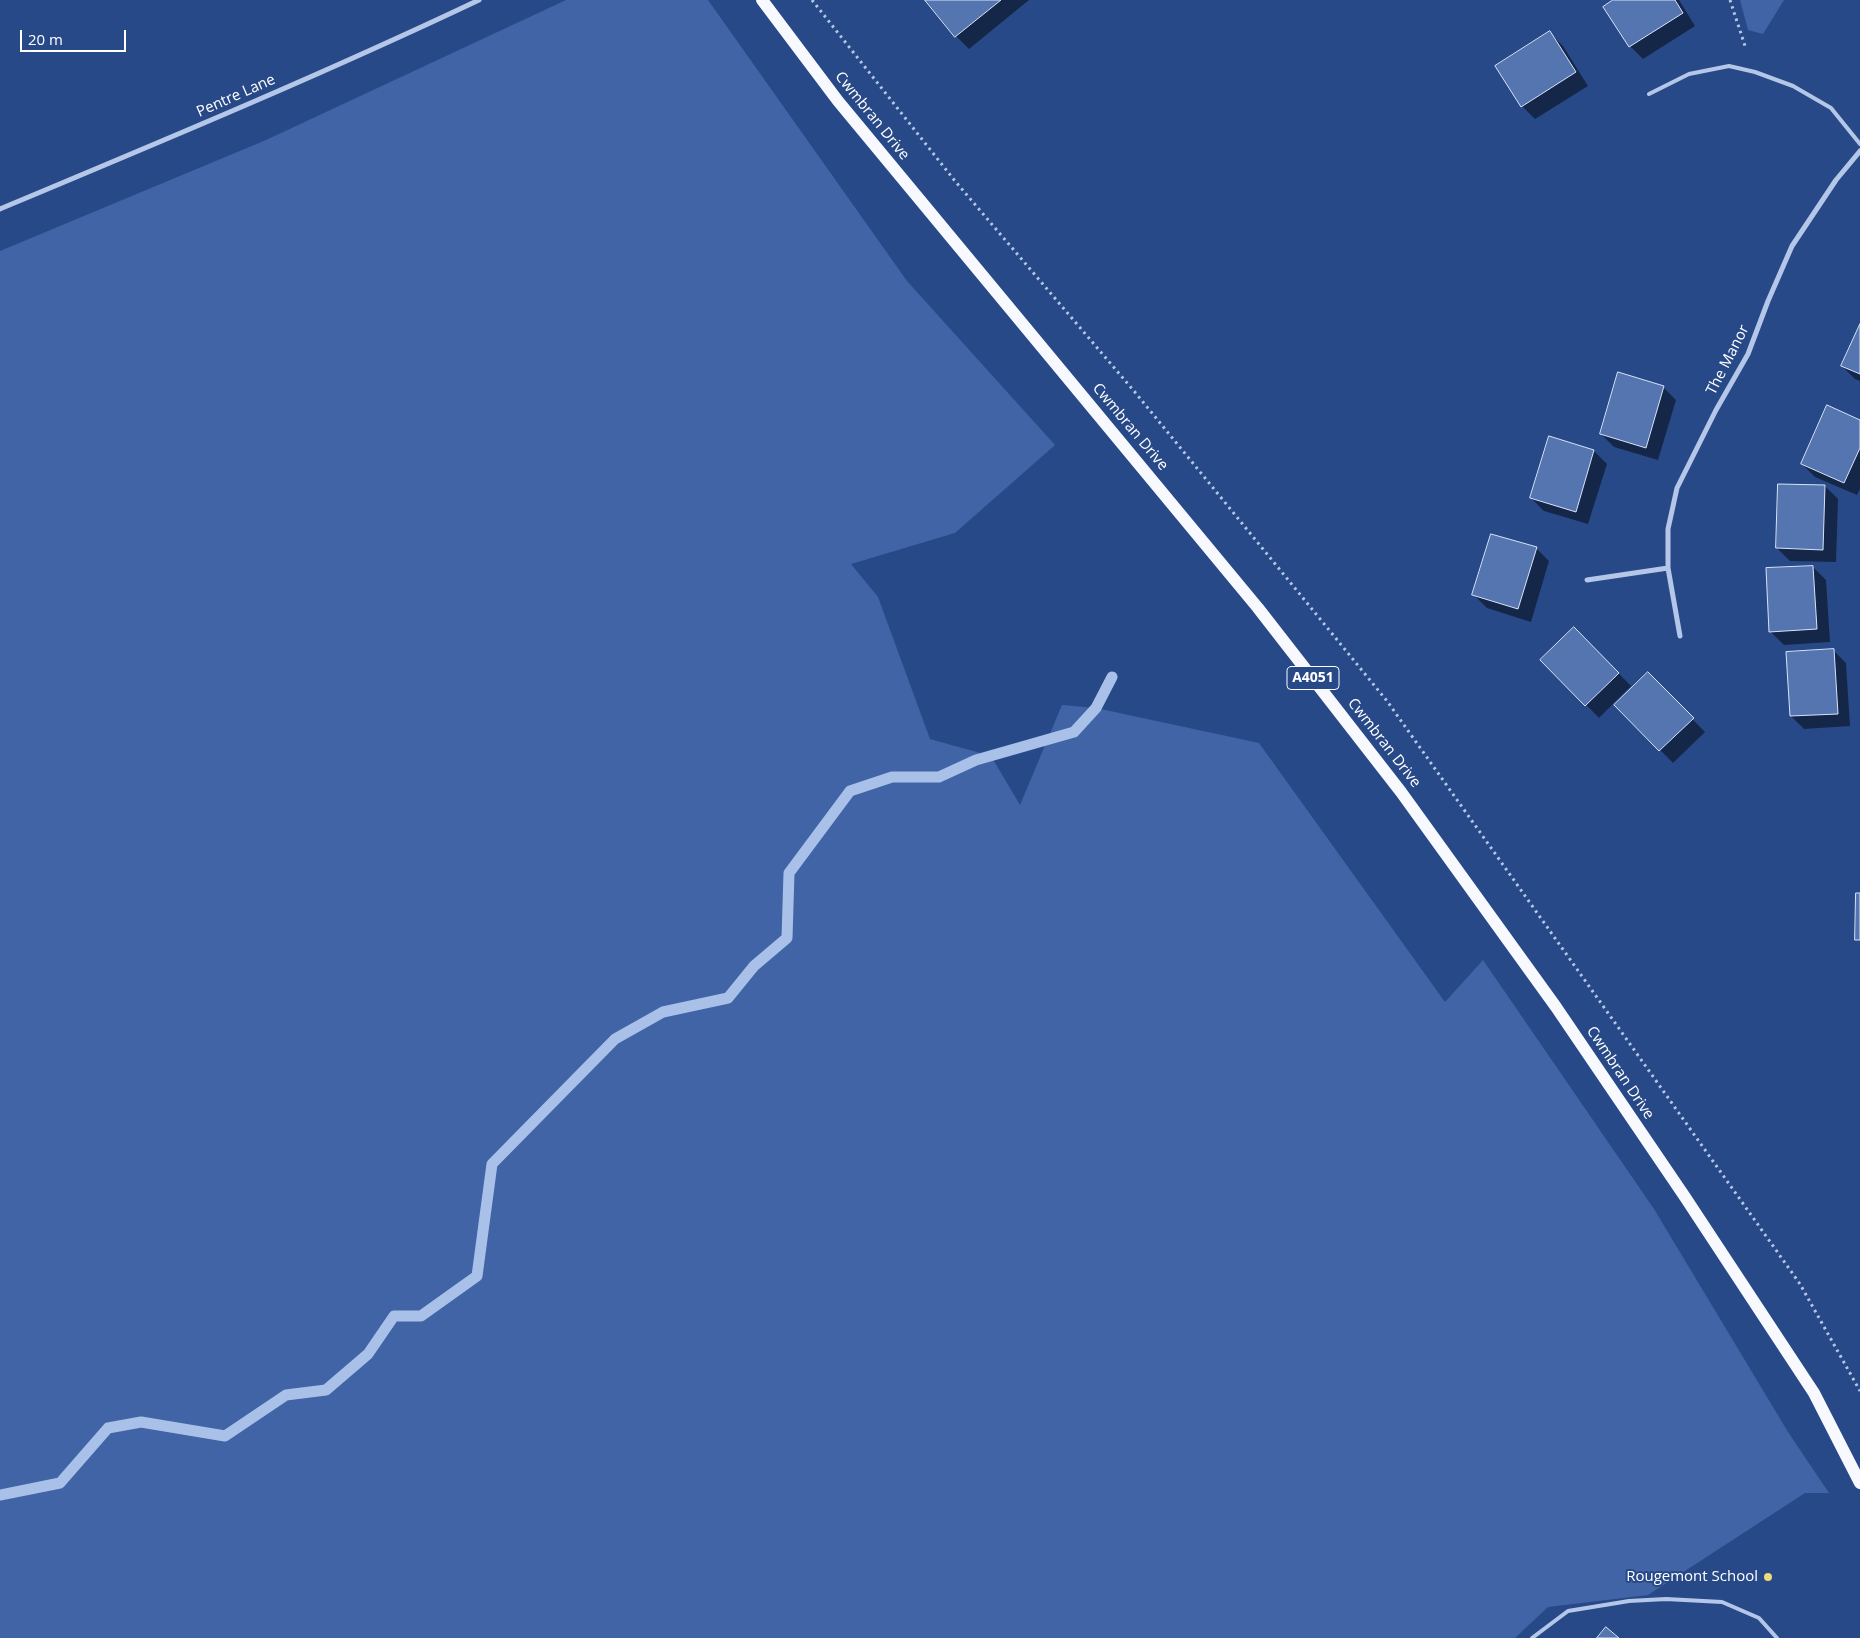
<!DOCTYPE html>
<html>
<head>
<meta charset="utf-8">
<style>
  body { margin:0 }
  #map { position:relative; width:1860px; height:1638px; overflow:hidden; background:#284988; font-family:"Open Sans",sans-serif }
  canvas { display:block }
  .scale { position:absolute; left:20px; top:30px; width:106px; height:22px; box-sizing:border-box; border:2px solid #fff; border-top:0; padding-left:6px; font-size:15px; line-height:18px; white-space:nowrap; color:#fff; -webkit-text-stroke:4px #284988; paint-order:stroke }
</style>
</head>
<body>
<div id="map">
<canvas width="1860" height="1638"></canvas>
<div class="scale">20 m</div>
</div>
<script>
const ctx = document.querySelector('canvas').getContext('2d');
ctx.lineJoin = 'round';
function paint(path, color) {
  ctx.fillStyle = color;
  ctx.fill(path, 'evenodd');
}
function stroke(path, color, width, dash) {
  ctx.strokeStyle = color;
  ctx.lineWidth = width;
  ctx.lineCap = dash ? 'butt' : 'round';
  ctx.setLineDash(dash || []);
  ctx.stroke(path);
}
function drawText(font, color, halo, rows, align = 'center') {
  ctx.font = font + ' "Open Sans",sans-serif';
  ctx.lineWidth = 4;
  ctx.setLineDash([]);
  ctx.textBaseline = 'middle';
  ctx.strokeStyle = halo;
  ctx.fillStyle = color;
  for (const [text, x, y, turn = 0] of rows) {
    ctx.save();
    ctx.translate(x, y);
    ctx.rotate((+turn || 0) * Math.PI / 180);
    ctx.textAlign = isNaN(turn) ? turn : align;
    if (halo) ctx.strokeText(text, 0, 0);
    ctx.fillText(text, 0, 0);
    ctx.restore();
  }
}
const green = new Path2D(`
  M 566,0 L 708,0 L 907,281 L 1055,445 L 955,533 L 851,564 L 878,597 L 930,739 L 991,756 L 1020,805 L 1062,705 L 1096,708 L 1259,743 L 1445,1002 L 1483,960 L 1654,1209 L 1788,1432 L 1829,1493 L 1805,1493 L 1648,1595 L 1548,1607 L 1515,1638 L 0,1638 L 0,251 L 266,140 Z
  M 1740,0 L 1784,0 L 1763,34 L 1748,30 Z`);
const shadow = new Path2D(`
  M 927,0 L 1029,0 L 969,49 L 956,36 Z
  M 1616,0 L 1679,0 L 1695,26 L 1643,59 L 1630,46 Z
  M 1550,33 L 1563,46 L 1588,86 L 1535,119 L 1522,106 Z
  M 1860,327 L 1860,381 L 1855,379 L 1842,366 Z
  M 1663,387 L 1676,400 L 1658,460 L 1614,447 L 1601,434 Z
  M 1860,421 L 1860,489 L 1857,495 L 1815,477 L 1802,464 Z
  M 1550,438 L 1594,451 L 1607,464 L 1588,524 L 1544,511 L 1531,498 Z
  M 1825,486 L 1838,499 L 1836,562 L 1790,561 L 1777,548 Z
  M 1536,548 L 1549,561 L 1531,622 L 1487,608 L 1474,595 Z
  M 1813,567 L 1826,580 L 1830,642 L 1784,645 L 1771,632 Z
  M 1574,628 L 1631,686 L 1599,718 L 1542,660 Z
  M 1833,650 L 1846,663 L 1850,726 L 1804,729 L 1791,716 Z
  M 1648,674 L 1705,732 L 1673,763 L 1616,705 Z`);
const stream = new Path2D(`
  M 0,1495 L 60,1483 L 108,1428 L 141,1422 L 225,1436 L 286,1395 L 326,1390 L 368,1354 L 394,1316 L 421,1316 L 477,1276 L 492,1164 L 615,1039 L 663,1012 L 728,998 L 754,966 L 787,938 L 789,873 L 850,791 L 892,777 L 939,777 L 976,760 L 1074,732 L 1096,708 L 1112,677`);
const building = new Path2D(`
  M 925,0 L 1001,0 L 955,37 Z
  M 1613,0 L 1675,0 L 1683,13 L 1629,47 L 1603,7 Z
  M 1550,31 L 1576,72 L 1521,107 L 1495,66 Z
  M 1860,324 L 1860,374 L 1841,366 Z
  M 1618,372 L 1664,386 L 1646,448 L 1600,434 Z
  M 1827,405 L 1860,420 L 1860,448 L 1844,483 L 1801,464 Z
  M 1549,436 L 1594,450 L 1576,512 L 1530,498 Z
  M 1778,484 L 1825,485 L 1823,550 L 1776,548 Z
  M 1491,534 L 1537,547 L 1518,609 L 1472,595 Z
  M 1813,566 L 1817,629 L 1769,632 L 1766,568 Z
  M 1574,627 L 1619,673 L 1585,706 L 1540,660 Z
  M 1834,649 L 1838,714 L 1790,716 L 1786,652 Z
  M 1648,672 L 1694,718 L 1659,751 L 1614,705 Z
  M 1856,893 L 1860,893 L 1860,940 L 1855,940 Z
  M 1606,1627 L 1619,1638 L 1597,1638 Z`);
const path = new Path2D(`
  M 812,0 L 955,181 L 1134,391 L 1387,701 L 1800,1284 L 1860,1391
  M 1730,0 L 1746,49`);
const lane = new Path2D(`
  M 1649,94 L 1689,74 L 1729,66 L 1755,72 L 1793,86 L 1831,108 L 1860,144
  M 1532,1638 L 1568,1611 L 1629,1601 L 1666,1599 L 1722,1602 L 1759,1618 L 1777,1638`);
const street = new Path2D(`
  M 0,209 C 160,142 321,75 479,0
  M 1587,580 L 1668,568
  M 1680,636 L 1668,568 L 1668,529 L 1677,488 L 1716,410 L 1748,354 L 1768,301 L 1792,246 L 1836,180 L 1860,151`);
const primary = new Path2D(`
  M 762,0 L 838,101 L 1258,608 L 1401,792 L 1556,1007 L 1685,1197 L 1814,1393 L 1860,1483`);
const markers = [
  [1768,1577,5,"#f0d97b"]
];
const shields = [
  [1313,678,52]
];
const shieldNames = [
  ["A4051",1313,678]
];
const streetNames = [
  ["Pentre Lane",236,96,-24],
  ["Cwmbran Drive",872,116,51],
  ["The Manor",1728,360,-63],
  ["Cwmbran Drive",1130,427,50],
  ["Cwmbran Drive",1384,743,52],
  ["Cwmbran Drive",1620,1073,56]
];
const poiNames = [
  ["Rougemont School",1758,1577]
];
paint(green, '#4064a6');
paint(shadow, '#0007');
stroke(stream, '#a9c1e9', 11);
paint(building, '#5575b1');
stroke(building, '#d8e3f7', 1);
stroke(path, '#b5c7e8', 3, [2.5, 4]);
stroke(lane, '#b5c7e8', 4);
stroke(street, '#b5c7e8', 5);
stroke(primary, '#f7f9fe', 12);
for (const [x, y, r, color] of markers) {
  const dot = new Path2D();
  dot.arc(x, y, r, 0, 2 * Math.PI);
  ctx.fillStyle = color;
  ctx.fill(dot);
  stroke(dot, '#284988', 2);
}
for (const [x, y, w] of shields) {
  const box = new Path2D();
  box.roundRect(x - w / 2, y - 11.5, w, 23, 4);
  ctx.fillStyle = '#284988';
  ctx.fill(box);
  stroke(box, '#fff', 1);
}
drawText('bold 14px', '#fff', null, shieldNames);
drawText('15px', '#fff', '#284988', streetNames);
drawText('15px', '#fff', '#284988', poiNames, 'right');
</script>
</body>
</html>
